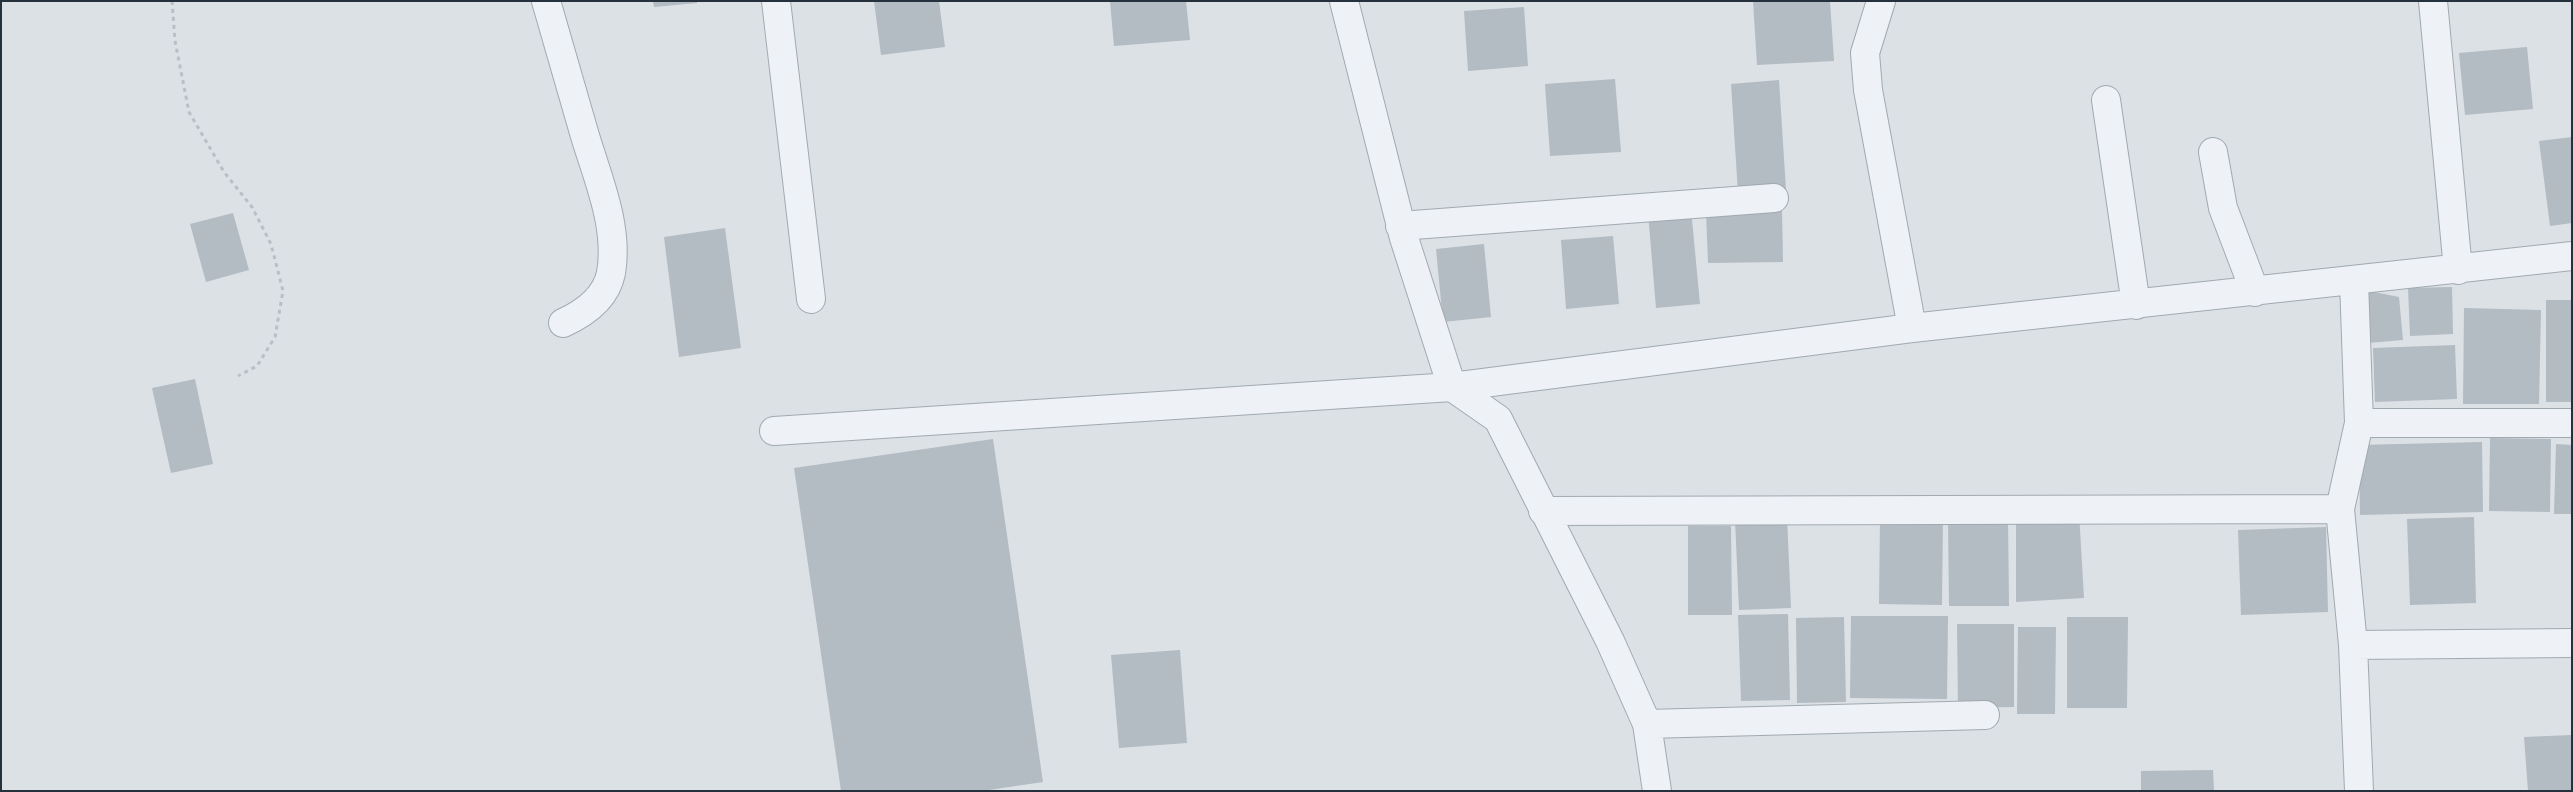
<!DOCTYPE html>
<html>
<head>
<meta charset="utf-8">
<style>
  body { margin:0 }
  #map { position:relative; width:2573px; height:792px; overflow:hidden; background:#dce1e6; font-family:Quicksand,sans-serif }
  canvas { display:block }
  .frame { position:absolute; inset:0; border:2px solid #25313d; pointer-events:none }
</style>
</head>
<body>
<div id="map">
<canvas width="2573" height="792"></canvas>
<div class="frame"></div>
</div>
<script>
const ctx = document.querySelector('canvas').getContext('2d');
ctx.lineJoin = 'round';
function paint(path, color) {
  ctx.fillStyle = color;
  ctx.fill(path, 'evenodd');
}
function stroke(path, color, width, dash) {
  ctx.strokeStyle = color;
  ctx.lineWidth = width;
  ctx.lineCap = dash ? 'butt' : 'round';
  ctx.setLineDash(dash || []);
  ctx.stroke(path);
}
const building = new Path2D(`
  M 653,1 L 697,1 L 697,3 L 654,7 Z
  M 874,1 L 939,1 L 945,47 L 881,55 Z
  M 1110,1 L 1186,1 L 1190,40 L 1114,46 Z
  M 1753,1 L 1830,1 L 1834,61 L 1757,65 Z
  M 1524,7 L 1528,66 L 1468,71 L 1464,11 Z
  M 2527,47 L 2533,109 L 2465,115 L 2459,53 Z
  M 1615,79 L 1621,152 L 1550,156 L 1545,84 Z
  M 1779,80 L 1786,190 L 1738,193 L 1731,84 Z
  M 2572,137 L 2572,223 L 2550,226 L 2539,141 Z
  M 1691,209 L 1700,304 L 1656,308 L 1648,213 Z
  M 1782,209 L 1783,262 L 1708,263 L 1706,211 Z
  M 233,213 L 249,270 L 206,282 L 190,224 Z
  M 725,228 L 741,348 L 679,357 L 664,237 Z
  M 1613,236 L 1619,304 L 1566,309 L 1561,240 Z
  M 1484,244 L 1491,317 L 1443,322 L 1436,249 Z
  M 2452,287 L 2453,334 L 2410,336 L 2408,288 Z
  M 2364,290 L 2399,297 L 2403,340 L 2368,343 Z
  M 2546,300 L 2572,300 L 2572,402 L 2546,402 Z
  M 2464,308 L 2541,310 L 2539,404 L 2463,404 Z
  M 2455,345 L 2457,399 L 2375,402 L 2373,348 Z
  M 195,379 L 213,464 L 171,473 L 152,388 Z
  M 2490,438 L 2551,439 L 2550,512 L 2489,511 Z
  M 993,439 L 1043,782 L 982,791 L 841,791 L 794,468 Z
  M 2482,442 L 2483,512 L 2360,515 L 2359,445 Z
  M 2556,444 L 2572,445 L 2572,514 L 2554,514 Z
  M 2079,512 L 2084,598 L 2016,602 L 2016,517 Z
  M 1787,517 L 1791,608 L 1739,610 L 1735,520 Z
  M 2474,517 L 2476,603 L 2410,605 L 2407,519 Z
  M 1880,518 L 1943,518 L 1942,605 L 1879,604 Z
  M 2008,518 L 2009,606 L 1949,606 L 1948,519 Z
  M 1688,526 L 1731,526 L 1732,615 L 1688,615 Z
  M 2326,527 L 2328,612 L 2241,615 L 2238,530 Z
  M 1788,614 L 1790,700 L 1741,701 L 1738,615 Z
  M 1851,616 L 1948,616 L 1947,699 L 1850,698 Z
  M 1844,617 L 1846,702 L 1797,703 L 1796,618 Z
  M 2067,617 L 2128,617 L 2127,708 L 2067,708 Z
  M 1957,624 L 2014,624 L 2014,707 L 1958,708 Z
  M 2018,627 L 2056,627 L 2055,714 L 2017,714 Z
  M 1180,650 L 1187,743 L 1119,748 L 1111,655 Z
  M 2572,735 L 2572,791 L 2528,791 L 2524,737 Z
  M 2213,770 L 2214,791 L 2141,791 L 2141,771 Z`);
const path = new Path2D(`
  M 172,1 L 175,41 L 189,112 L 224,172 L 252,207 L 271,244 L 283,291 L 275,337 L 257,366 L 238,376`);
const minor = new Path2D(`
  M 546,1 C 559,46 572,91 585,136 C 598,179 619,227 611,273 C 606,298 585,313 563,323
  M 776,1 L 811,299
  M 1344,1 L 1404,238 L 1452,387 L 1498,419 L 1610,641 L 1647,724 L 1657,791
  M 1881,1 L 1865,53 L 1868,90 L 1912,328
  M 2433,1 L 2458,270
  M 2106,100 L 2136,305
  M 2213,152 L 2223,208 L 2255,292
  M 1400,226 L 1774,198
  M 2354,281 L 2359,423 L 2340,509 L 2353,645 L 2359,791
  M 2359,423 L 2572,423
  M 774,431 L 1452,387 L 1912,328 L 2572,256
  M 1543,511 L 2340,509
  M 2353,645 L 2572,643
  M 1647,724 L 1985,715`);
paint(building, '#b3bbc3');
stroke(minor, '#a1a9b0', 30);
stroke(path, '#babfc5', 3, [4, 4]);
stroke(minor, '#eef1f5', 28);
</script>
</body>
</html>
